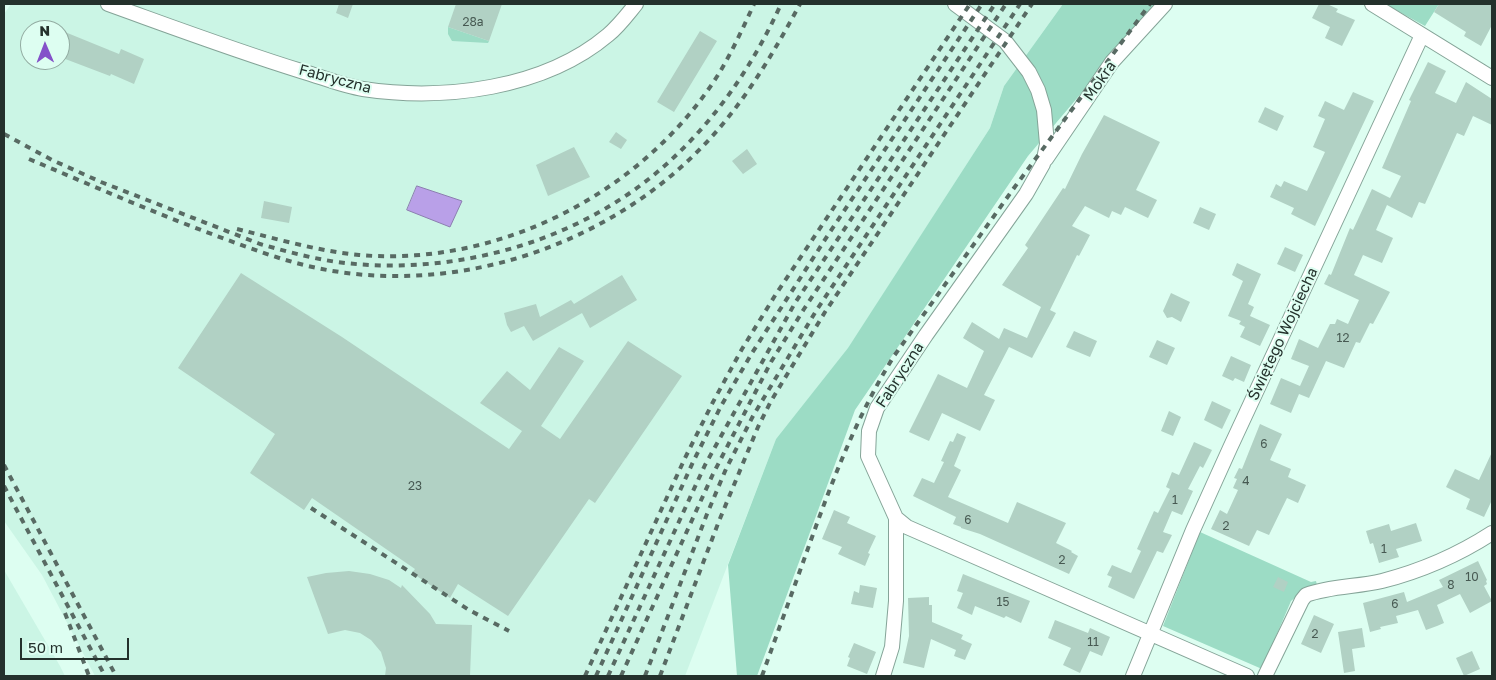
<!DOCTYPE html>
<html>
<head>
<meta charset="utf-8">
<style>
  body { margin:0 }
  #map { position:relative; width:1496px; height:680px; overflow:hidden; background:#ddfef1; font-family:"Golos Text",sans-serif }
  canvas { display:block }
  .frame { position:absolute; inset:0; border:5px solid #24312c; pointer-events:none }
  .north { position:absolute; left:20px; top:20px; width:50px; height:50px; box-sizing:border-box; background:#ddfef1; border:1px solid #93aca2; border-radius:50%; rotate:359deg; font-size:14px; font-weight:700; line-height:20px; text-align:center; color:#24312c }
  .north::after { content:''; display:block; margin:auto; width:18px; height:22px; background:#8451c9; clip-path:polygon(50% 0,100% 100%,50% 72%,0 100%) }
  .scale { position:absolute; left:20px; top:638px; width:109px; height:22px; box-sizing:border-box; border:2px solid #24312c; border-top:0; padding-left:6px; font-size:15px; line-height:18px; white-space:nowrap; color:#24312c; -webkit-text-stroke:4px #ddfef1; paint-order:stroke }
</style>
</head>
<body>
<div id="map">
<canvas width="1496" height="680"></canvas>
<div class="frame"></div>
<div class="north">N</div>
<div class="scale">50 m</div>
</div>
<script>
const ctx = document.querySelector('canvas').getContext('2d');
ctx.lineJoin = 'round';
function paint(path, color) {
  ctx.fillStyle = color;
  ctx.fill(path, 'evenodd');
}
function stroke(path, color, width, dash) {
  ctx.strokeStyle = color;
  ctx.lineWidth = width;
  ctx.lineCap = dash ? 'butt' : 'round';
  ctx.setLineDash(dash || []);
  ctx.stroke(path);
}
function drawText(font, color, halo, rows, align = 'center') {
  ctx.font = font + ' "Golos Text",sans-serif';
  ctx.lineWidth = 4;
  ctx.setLineDash([]);
  ctx.textBaseline = 'middle';
  ctx.strokeStyle = halo;
  ctx.fillStyle = color;
  for (const [text, x, y, turn = 0] of rows) {
    ctx.save();
    ctx.translate(x, y);
    ctx.rotate((+turn || 0) * Math.PI / 180);
    ctx.textAlign = isNaN(turn) ? turn : align;
    if (halo) ctx.strokeText(text, 0, 0);
    ctx.fillText(text, 0, 0);
    ctx.restore();
  }
}
const built = new Path2D(`
  M 11,4 L 1063,4 L 1004,86 L 990,128 L 848,349 L 776,439 L 685,676 L 95,676 L 42,575 L 4,521 L 4,14 ZM 30,30 L 60,30 L 60,60 L 30,60 Z
  M 4,570 L 60,666 L 65,676 L 4,676 Z`);
const green = new Path2D(`
  M 1063,4 L 1157,4 L 1028,156 L 855,410 L 757,676 L 737,676 L 728,565 L 776,439 L 848,348 L 990,128 L 1004,86 Z
  M 1385,4 L 1439,4 L 1425,26 Z
  M 448,27 L 489,41 L 488,43 L 452,41 L 448,34 Z
  M 1200,532 L 1311,582 L 1316,581 L 1317,585 L 1307,588 L 1291,601 L 1262,669 L 1163,626 Z`);
const water = new Path2D(`
  M 417,186 L 462,201 L 450,227 L 407,210 Z`);
const building = new Path2D(`
  M 339,4 L 353,4 L 348,18 L 336,13 Z
  M 456,4 L 502,4 L 489,41 L 448,27 Z
  M 1319,4 L 1327,4 L 1338,9 L 1336,12 L 1355,20 L 1342,46 L 1325,38 L 1330,27 L 1312,18 Z
  M 1439,4 L 1492,4 L 1492,25 L 1481,46 L 1464,36 L 1466,32 L 1434,12 Z
  M 60,30 L 119,54 L 121,49 L 144,59 L 134,84 L 111,74 L 110,76 L 60,57 Z
  M 700,31 L 717,41 L 674,112 L 657,102 Z
  M 1428,62 L 1446,71 L 1435,93 L 1456,103 L 1466,82 L 1492,99 L 1492,125 L 1473,116 L 1464,136 L 1457,133 L 1425,204 L 1419,202 L 1412,218 L 1387,205 L 1376,230 L 1393,238 L 1382,263 L 1363,255 L 1354,275 L 1390,292 L 1373,324 L 1370,323 L 1360,343 L 1356,342 L 1344,368 L 1326,361 L 1309,398 L 1299,394 L 1291,413 L 1270,404 L 1281,378 L 1300,386 L 1309,366 L 1291,359 L 1299,339 L 1318,348 L 1330,324 L 1335,324 L 1337,319 L 1348,324 L 1359,300 L 1324,284 L 1329,274 L 1331,275 L 1350,228 L 1353,230 L 1372,189 L 1390,198 L 1401,176 L 1382,168 L 1411,101 L 1409,100 Z
  M 1353,92 L 1374,101 L 1315,226 L 1291,214 L 1294,208 L 1270,197 L 1276,184 L 1281,187 L 1284,181 L 1307,191 L 1325,152 L 1313,147 L 1325,119 L 1318,116 L 1325,101 L 1344,110 Z
  M 1265,107 L 1284,116 L 1277,131 L 1258,122 Z
  M 1104,115 L 1160,142 L 1136,190 L 1157,200 L 1148,218 L 1125,207 L 1121,215 L 1112,211 L 1109,218 L 1085,206 L 1072,226 L 1090,235 L 1079,256 L 1077,255 L 1050,310 L 1056,313 L 1032,358 L 1009,347 L 984,395 L 995,400 L 980,431 L 942,413 L 929,441 L 909,432 L 938,374 L 967,388 L 984,351 L 963,338 L 972,322 L 999,339 L 1004,328 L 1027,338 L 1041,307 L 1002,285 L 1028,248 L 1025,245 L 1063,188 L 1065,189 L 1082,154 Z
  M 616,132 L 627,140 L 621,149 L 609,142 Z
  M 574,147 L 590,177 L 548,196 L 536,165 Z
  M 747,149 L 757,164 L 743,174 L 732,161 Z
  M 264,201 L 292,207 L 289,223 L 261,218 Z
  M 1200,207 L 1216,214 L 1209,230 L 1193,223 Z
  M 1285,247 L 1303,255 L 1295,272 L 1277,264 Z
  M 1237,263 L 1261,274 L 1248,304 L 1254,307 L 1250,316 L 1270,325 L 1260,346 L 1240,337 L 1245,327 L 1239,324 L 1241,321 L 1228,316 L 1243,281 L 1232,275 Z
  M 241,273 L 342,337 L 509,449 L 522,431 L 480,403 L 507,371 L 530,390 L 559,347 L 584,361 L 541,426 L 560,439 L 628,341 L 682,376 L 595,503 L 589,499 L 508,616 L 458,584 L 450,598 L 412,573 L 415,569 L 312,498 L 304,510 L 250,473 L 275,434 L 178,368 Z
  M 622,275 L 637,300 L 590,328 L 582,313 L 533,341 L 524,326 L 511,332 L 507,325 L 504,313 L 536,304 L 540,317 L 571,300 L 574,304 Z
  M 1171,293 L 1190,302 L 1181,322 L 1172,317 L 1167,318 L 1163,311 Z
  M 1074,331 L 1097,341 L 1090,357 L 1066,347 Z
  M 1157,340 L 1175,348 L 1167,365 L 1149,357 Z
  M 1231,356 L 1251,365 L 1244,382 L 1235,378 L 1233,381 L 1222,376 Z
  M 1212,401 L 1231,410 L 1222,429 L 1204,420 Z
  M 1169,411 L 1181,417 L 1173,436 L 1161,431 Z
  M 1260,424 L 1282,434 L 1270,460 L 1291,469 L 1288,477 L 1306,485 L 1298,503 L 1287,498 L 1269,535 L 1257,530 L 1249,546 L 1211,529 L 1220,510 L 1227,514 L 1238,490 L 1233,488 L 1237,479 L 1234,478 L 1239,468 L 1242,469 Z
  M 957,433 L 966,437 L 954,466 L 961,470 L 948,497 L 1008,523 L 1017,502 L 1066,523 L 1056,543 L 1072,551 L 1071,552 L 1078,556 L 1069,574 L 980,534 L 961,528 L 961,527 L 953,524 L 956,517 L 913,496 L 922,478 L 934,483 L 944,462 L 941,461 L 950,441 L 953,442 Z
  M 1194,442 L 1212,450 L 1203,468 L 1200,466 L 1188,489 L 1193,491 L 1182,515 L 1172,511 L 1163,532 L 1172,535 L 1163,553 L 1157,551 L 1134,599 L 1108,587 L 1112,577 L 1107,575 L 1112,565 L 1131,573 L 1141,551 L 1137,549 L 1154,511 L 1158,513 L 1170,489 L 1166,487 L 1172,472 L 1179,475 Z
  M 1492,452 L 1492,500 L 1484,517 L 1466,509 L 1470,499 L 1446,487 L 1455,469 L 1479,480 Z
  M 834,510 L 850,517 L 847,523 L 876,536 L 868,553 L 870,554 L 865,566 L 838,554 L 842,547 L 822,539 Z
  M 1416,523 L 1422,541 L 1396,549 L 1399,557 L 1379,563 L 1373,543 L 1370,544 L 1366,531 L 1389,524 L 1391,531 Z
  M 1478,561 L 1487,580 L 1486,581 L 1487,584 L 1484,586 L 1492,601 L 1470,613 L 1460,594 L 1437,605 L 1444,623 L 1437,626 L 1426,630 L 1418,610 L 1396,616 L 1398,623 L 1380,627 L 1381,629 L 1370,632 L 1363,603 L 1404,592 L 1407,602 L 1443,587 L 1439,580 Z
  M 349,571 L 370,574 L 389,580 L 401,588 L 402,585 L 430,614 L 436,624 L 472,625 L 470,676 L 385,676 L 386,668 L 381,652 L 371,640 L 360,633 L 345,630 L 328,634 L 307,577 L 326,573 Z
  M 963,574 L 1030,601 L 1021,623 L 1006,616 L 1004,618 L 975,606 L 972,615 L 957,608 L 963,593 L 957,591 Z
  M 1278,577 L 1288,582 L 1284,592 L 1273,587 Z
  M 860,585 L 877,588 L 873,608 L 851,604 L 854,591 L 859,593 Z
  M 929,597 L 929,605 L 932,605 L 932,622 L 963,635 L 961,639 L 972,644 L 965,660 L 954,656 L 956,650 L 931,639 L 924,668 L 903,663 L 909,636 L 908,598 Z
  M 1314,615 L 1334,624 L 1321,653 L 1301,644 Z
  M 1055,620 L 1088,633 L 1090,628 L 1110,637 L 1102,656 L 1090,651 L 1080,673 L 1063,665 L 1071,648 L 1048,638 Z
  M 1362,628 L 1365,647 L 1352,649 L 1355,671 L 1344,673 L 1338,632 Z
  M 854,643 L 876,652 L 867,674 L 847,666 L 850,658 L 848,657 Z
  M 1472,651 L 1480,669 L 1464,676 L 1456,658 Z`);
const minor = new Path2D(`
  M 108,4 C 172,27 236,51 301,71 C 322,77 343,86 363,89 C 444,101 544,89 608,35 C 619,26 627,15 636,4
  M 955,4 L 1005,41 L 1029,72 L 1038,90 L 1044,110 L 1047,144 L 1043,164 L 1026,194 L 926,335 L 877,408 L 869,431 L 868,456 L 896,518 L 907,527 L 1247,676
  M 1372,4 L 1492,78
  M 1046,159 L 1112,62 L 1165,4
  M 883,676 L 892,647 L 896,601 L 896,518
  M 1133,676 L 1193,530 L 1230,448 L 1422,35
  M 1265,676 L 1302,600 L 1306,595 C 1330,586 1357,587 1382,581 C 1421,571 1458,555 1492,533`);
const rail = new Path2D(`
  M 4,134 L 52,160 L 101,182 L 260,244 C 285,251 310,258 337,262 C 450,277 575,244 662,168 C 713,124 753,66 781,4
  M 29,159 C 86,183 143,208 201,230 C 236,243 271,257 308,266 C 448,299 604,249 703,146 C 743,105 773,54 800,4
  M 237,229 C 277,239 318,251 359,255 C 499,267 643,193 718,75 C 732,52 743,28 754,4
  M 4,465 L 116,676
  M 4,486 L 105,676
  M 311,508 L 469,610 L 509,631
  M 65,613 L 89,676
  M 585,676 L 685,458 L 713,402 L 742,349 L 776,294 L 970,4
  M 596,676 L 693,462 L 721,406 L 752,353 L 828,235 L 982,4
  M 608,676 L 705,465 L 795,303 L 995,4
  M 621,676 L 713,474 L 771,362 L 804,309 L 1006,4
  M 645,676 L 707,514 L 726,469 L 753,416 L 816,311 L 1020,4
  M 660,676 L 719,521 L 758,427 L 771,401 L 825,312 L 1032,4
  M 762,676 C 778,631 795,585 811,540 C 834,476 858,414 894,356 L 1014,188 L 1150,4`);
const numberNames = [
  ["28a",473,22],
  ["12",1343,338],
  ["6",1264,444],
  ["4",1246,481],
  ["23",415,486],
  ["1",1175,500],
  ["6",968,520],
  ["2",1226,526],
  ["1",1384,549],
  ["2",1062,560],
  ["10",1472,577],
  ["8",1451,585],
  ["15",1003,602],
  ["6",1395,604],
  ["2",1315,634],
  ["11",1093,642]
];
const streetNames = [
  ["Fabryczna",335,79,15],
  ["Mokra",1100,81,-55],
  ["Świętego Wojciecha",1283,334,-65],
  ["Fabryczna",900,375,-57]
];
paint(built, '#cbf5e5');
paint(green, '#9cdcc5');
paint(water, '#b9a0e8');
stroke(water, '#8c7fb0', 1);
paint(building, '#b1d1c4');
stroke(minor, '#85a498', 16);
stroke(minor, '#fff', 14);
stroke(rail, '#586a63', 4, [6, 6]);
drawText('12px', '#475952', null, numberNames);
drawText('15px', '#24312c', '#ddfef1', streetNames);
</script>
</body>
</html>
